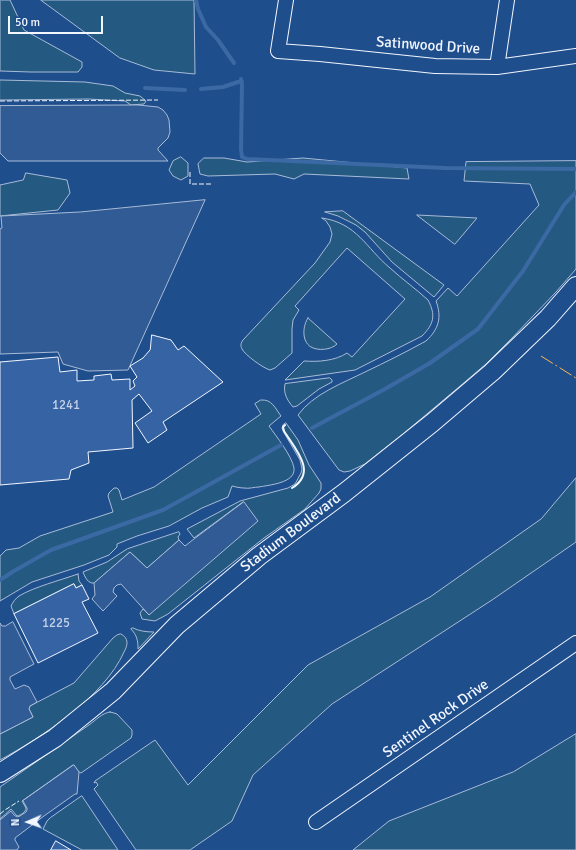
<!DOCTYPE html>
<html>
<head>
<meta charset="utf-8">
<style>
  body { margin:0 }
  #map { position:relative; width:576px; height:850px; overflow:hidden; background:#1f4e8c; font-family:Signika,sans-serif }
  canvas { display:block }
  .north { position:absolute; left:8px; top:802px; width:40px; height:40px; -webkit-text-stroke:3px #1f4e8c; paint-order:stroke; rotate:268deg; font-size:11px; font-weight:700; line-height:16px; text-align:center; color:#f2f6ff }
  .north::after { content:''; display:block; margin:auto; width:14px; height:18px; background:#f2f6ff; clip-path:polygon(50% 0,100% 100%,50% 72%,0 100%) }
  .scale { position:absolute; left:8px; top:16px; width:95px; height:18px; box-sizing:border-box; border:2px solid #f2f6ff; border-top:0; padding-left:5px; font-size:12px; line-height:14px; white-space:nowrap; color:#f2f6ff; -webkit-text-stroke:3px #1f4e8c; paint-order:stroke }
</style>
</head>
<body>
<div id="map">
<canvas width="576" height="850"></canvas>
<div class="north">N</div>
<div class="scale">50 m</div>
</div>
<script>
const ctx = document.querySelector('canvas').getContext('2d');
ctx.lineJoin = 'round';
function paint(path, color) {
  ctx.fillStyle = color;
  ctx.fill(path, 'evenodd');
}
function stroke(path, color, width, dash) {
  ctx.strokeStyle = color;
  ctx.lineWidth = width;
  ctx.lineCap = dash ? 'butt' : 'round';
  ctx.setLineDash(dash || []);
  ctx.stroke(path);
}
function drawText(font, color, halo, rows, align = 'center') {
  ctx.font = font + ' Signika,sans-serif';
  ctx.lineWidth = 3;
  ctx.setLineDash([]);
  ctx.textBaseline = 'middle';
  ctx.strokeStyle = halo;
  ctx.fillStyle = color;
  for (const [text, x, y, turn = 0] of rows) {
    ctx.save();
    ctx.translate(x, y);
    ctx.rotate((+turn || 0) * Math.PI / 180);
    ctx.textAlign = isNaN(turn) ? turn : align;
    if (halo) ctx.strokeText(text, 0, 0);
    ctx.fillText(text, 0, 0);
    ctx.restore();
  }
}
const green = new Path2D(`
  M 1,0 L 10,0 L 24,30 L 82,62 L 82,67 L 78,72 L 31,72 L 0,71 L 0,1 Z
  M 41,0 L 194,0 L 195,74 L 154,70 L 120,58 Z
  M 0,80 L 85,82 L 113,86 L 125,93 L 140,96 L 146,101 L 144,104 L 131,105 L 125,101 L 88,99 L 0,100 Z
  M 181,157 L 188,163 L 188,176 L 181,180 L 173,176 L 169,170 L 173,161 Z
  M 204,158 L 224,158 L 247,162 L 303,158 L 407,168 L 409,179 L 304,174 L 294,179 L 275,174 L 208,176 L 200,174 L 198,164 Z
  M 576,161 L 576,269 L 556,292 L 512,338 L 486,364 L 459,387 L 403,434 L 365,464 L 350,471 L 344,472 L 339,470 L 298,415 C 313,394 343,383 365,372 C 386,362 406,352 426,341 C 439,329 442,317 436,301 L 448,288 L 457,296 L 539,205 L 530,184 L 464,181 L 466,162 Z
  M 26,173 L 67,180 L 70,193 L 58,210 L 0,216 L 0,185 L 23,180 Z
  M 343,211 L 444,285 L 434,297 L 392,262 L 365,232 L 356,225 L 338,216 L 325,212 Z
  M 417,215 L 477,218 L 455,244 Z
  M 322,218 C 357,223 366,248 390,268 C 402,279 416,289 428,300 C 436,315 434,324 422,336 L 355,370 L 285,380 L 304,361 C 318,362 335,361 347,353 L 352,357 L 405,299 L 347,248 L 295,306 L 299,310 L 293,320 L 292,329 L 292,353 L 275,368 L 270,370 C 263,368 245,355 242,349 C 240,345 241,343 243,340 L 315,263 L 330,242 L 332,234 L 330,227 L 326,221 Z
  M 308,318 L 337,344 C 331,350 318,351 311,347 C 301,341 303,325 308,318 Z
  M 330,378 L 332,380 L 332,382 L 319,389 L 297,406 L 293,407 C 287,400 283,393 285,384 Z
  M 261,400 C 272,399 275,408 281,416 L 269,426 C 276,436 292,456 294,468 C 296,483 269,485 259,487 C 254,487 249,489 244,488 C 240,488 236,487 232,486 L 228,497 L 202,508 L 169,526 L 137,536 L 117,544 L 117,547 L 109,555 L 84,565 L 32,582 L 0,601 L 0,556 L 6,550 L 19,548 L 40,536 L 113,512 L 108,496 L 109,493 L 114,488 L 117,488 L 119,490 L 122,500 L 154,487 L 261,414 L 255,404 Z
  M 286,423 L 298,440 L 309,465 L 321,483 L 321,489 L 319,493 L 305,509 L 264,538 L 168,614 L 155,621 L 142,619 L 140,613 L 143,609 L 149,615 L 243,502 L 194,538 L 187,529 L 240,501 L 288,488 L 295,484 L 301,473 L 302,469 L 300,460 L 283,431 L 282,428 L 283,425 Z
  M 576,478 L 576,542 L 492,600 L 332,704 L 253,775 L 232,821 L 190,850 L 136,850 L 94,789 L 98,785 L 96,782 L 94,783 L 95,781 L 155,740 L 188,785 L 308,665 L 430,597 L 541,519 Z
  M 179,532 L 180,534 L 178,537 L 179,540 L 147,568 L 130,552 L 94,583 C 88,584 85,577 83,572 L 107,562 L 127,549 Z
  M 78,574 L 79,581 L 82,585 L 76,588 L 74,584 L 14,614 L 11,606 C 13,602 15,599 19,596 C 34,587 61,580 78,574 Z
  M 133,628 C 139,631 146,632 154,632 L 138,649 C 138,641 137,635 131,629 Z
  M 121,634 C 129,638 128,645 124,652 C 104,697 42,737 0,760 L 0,734 L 33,717 L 29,709 L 30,706 L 74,683 L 113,638 L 117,635 Z
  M 110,712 L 114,713 L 117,714 L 132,730 L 132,735 L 131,738 L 81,773 L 79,772 L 73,765 L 22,801 L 26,808 C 26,812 21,815 17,816 L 11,809 L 0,819 L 0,787 L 89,725 C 96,720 102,713 110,712 Z
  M 576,734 L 576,850 L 353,850 L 389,821 L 513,772 Z
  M 82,796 L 118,850 L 82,850 L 43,829 L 47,821 L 50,818 Z`);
const parking = new Path2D(`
  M 138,105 L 158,107 L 163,110 L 167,115 L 169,120 L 170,132 L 168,138 L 158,148 L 158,150 L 168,161 L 8,161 L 0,153 L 0,106 Z
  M 205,200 L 128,370 L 88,371 L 63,364 L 58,352 L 0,354 L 0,229 L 2,228 L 1,216 L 80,212 Z
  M 244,502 L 258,521 L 149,615 L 121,584 L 117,585 L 114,588 L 113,592 L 117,596 L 103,611 L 92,599 L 95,595 L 94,583 L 130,552 L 147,568 L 179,540 L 185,546 L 194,539 Z
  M 13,622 L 34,664 L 10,677 L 10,680 L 15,689 L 24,685 L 29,687 L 37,702 L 30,706 L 29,709 L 33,717 L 0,734 L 0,623 L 2,626 L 5,626 Z
  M 74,765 L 79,772 L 77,794 L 75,794 L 44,816 L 15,838 L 15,840 L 19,847 L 17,850 L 0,850 L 0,820 L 11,811 L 14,815 L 17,817 L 20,816 L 26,812 L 27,810 L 27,808 L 23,801 Z`);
const stream = new Path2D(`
  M 196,0 L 198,9 L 206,27 L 218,40 L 234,63
  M 241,79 L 242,85 L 241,149 L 242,157 L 247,159 L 445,168 L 576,169
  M 145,88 L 185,90
  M 201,89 L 223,87 L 238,82 L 242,82
  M 312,428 L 385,389 L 430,363 L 478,329 L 523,271 L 564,205 L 576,192
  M 0,580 L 14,571 L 51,550 L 163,510 L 281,445`);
const building = new Path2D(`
  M 152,335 L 171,340 L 178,350 L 184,346 L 223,382 L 163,422 L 167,430 L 148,443 L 135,423 L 152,411 L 139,394 L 132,400 L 133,448 L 88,452 L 89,463 L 71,470 L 69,479 L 0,485 L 0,362 L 58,357 L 60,372 L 77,370 L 77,381 L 94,380 L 94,376 L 111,374 L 112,380 L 130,379 L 130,390 L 135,386 L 133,381 L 137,377 L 130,366 L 143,358 L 150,350 Z
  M 74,584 L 76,588 L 82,585 L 89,599 L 82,602 L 98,633 L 38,663 L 14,614 Z
  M 56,841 L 71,850 L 51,850 Z`);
const minor = new Path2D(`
  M 286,0 L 278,51 L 320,54 L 435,66 L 497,67 L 576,56
  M 497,67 L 507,0
  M 316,822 C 403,763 489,702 576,643`);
const major = new Path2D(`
  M 0,773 L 55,738 L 113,691 L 177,625 L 259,556 L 344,493 L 432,423 L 492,372 L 548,318 L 576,286`);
const fence = new Path2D(`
  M 0,101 L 158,100
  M 190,172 L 190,184 L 212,184
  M 0,814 L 5,810 L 19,801`);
const wall = new Path2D(`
  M 285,425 L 283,427 L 284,431 C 295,449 318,472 292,488`);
const power = new Path2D(`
  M 541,356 L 576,378`);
const numberNames = [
  ["1241",66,406],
  ["1225",56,624]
];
const streetNames = [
  ["Satinwood Drive",428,46,4],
  ["Stadium Boulevard",291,533,-37],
  ["Sentinel Rock Drive",436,719,-35]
];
paint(green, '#245a82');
stroke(green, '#a8bbd7', 1);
paint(parking, '#305b95');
stroke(parking, '#a8bbd7', 1);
stroke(stream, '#3b69a3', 4);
paint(building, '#3563a3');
stroke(building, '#f2f6ff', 1);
stroke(minor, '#f2f6ff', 16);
stroke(major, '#f2f6ff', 20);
stroke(minor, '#1f4e8c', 14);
stroke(major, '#1f4e8c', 18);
stroke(fence, '#f2f6ff', 1, [5, 2]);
stroke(wall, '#f2f6ff', 2);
stroke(power, '#ffb74d', 1, [14, 3, 2, 3]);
drawText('13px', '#c3d1e8', null, numberNames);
drawText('15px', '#f2f6ff', '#1f4e8c', streetNames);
</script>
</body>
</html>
